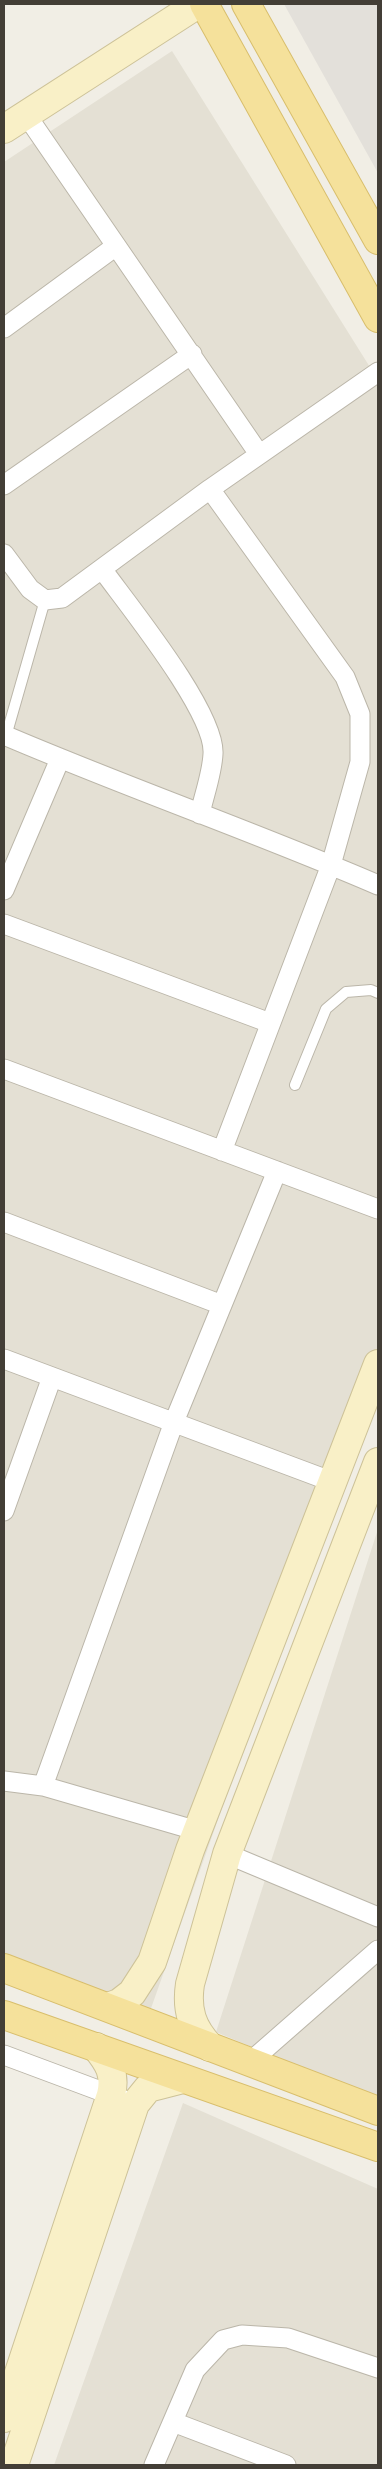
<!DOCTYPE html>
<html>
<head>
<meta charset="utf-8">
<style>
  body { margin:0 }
  #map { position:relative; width:382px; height:2469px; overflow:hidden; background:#f1eee5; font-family:"Exo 2",sans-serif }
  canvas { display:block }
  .frame { position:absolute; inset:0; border:5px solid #433e36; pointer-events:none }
</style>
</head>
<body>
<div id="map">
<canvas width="382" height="2469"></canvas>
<div class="frame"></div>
</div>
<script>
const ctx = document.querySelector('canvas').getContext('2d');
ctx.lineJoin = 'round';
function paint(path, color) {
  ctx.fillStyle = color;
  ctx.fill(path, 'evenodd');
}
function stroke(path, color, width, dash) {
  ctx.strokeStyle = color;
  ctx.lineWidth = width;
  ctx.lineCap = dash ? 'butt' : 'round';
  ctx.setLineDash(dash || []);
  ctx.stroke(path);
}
const residential = new Path2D(`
  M 172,51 L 378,380 L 378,1369 L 144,2028 L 4,1974 L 4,162 Z
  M 378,1529 L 378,2100 L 216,2032 Z
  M 183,2103 L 378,2189 L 378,2465 L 54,2465 Z`);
const industrial = new Path2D(`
  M 284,4 L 378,4 L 378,173 Z`);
const lane = new Path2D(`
  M 6,736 L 45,600
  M 295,1085 L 326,1009 L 346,992 L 371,990 L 378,993`);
const street = new Path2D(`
  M 25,113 L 259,454
  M 4,328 L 116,246
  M 4,485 L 192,354
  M 210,489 L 345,677 L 360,714 L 360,762 L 331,865 L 222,1151
  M 4,554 L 30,589 L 45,600 L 62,598 L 210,489 L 378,372
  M 102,569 C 128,605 216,713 213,754 C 212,774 204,795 200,814
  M 4,735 C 128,788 255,832 378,885
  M 4,890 L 60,759
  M 4,924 L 270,1023
  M 4,1069 L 378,1209
  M 4,1222 L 222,1305
  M 4,1359 L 333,1482
  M 4,1511 L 52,1377
  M 4,1781 L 43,1786 L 198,1831
  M 43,1786 L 174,1422 L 277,1171
  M 227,1854 L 378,1917
  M 4,2055 L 122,2099
  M 250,2062 L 378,1950
  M 173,2422 L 286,2465
  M 154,2465 L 195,2370 L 223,2340 L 242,2335 L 288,2338 L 378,2368`);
const secondary = new Path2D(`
  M 4,129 L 198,4
  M 108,2007 L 119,2003 L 132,1993 L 152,1962 L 190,1850 L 378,1364
  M 210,2047 C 192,2028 186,2010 190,1984 L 227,1854 L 378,1462
  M 4,2418 L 111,2095 C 116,2074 109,2063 96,2047
  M 14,2465 L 135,2104 L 148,2088 L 183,2079`);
const primary = new Path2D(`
  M 204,4 L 378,318
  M 246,4 L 378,240
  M 4,1968 L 378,2111
  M 4,2015 L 378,2147`);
paint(residential, '#e4e0d4');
paint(industrial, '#e3e0da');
stroke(lane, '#bbb6a9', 12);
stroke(street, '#bbb6a9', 21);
stroke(secondary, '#cdc298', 30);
stroke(primary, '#d8be6c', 30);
stroke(lane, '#fff', 10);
stroke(street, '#fff', 19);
stroke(secondary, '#f9f0c7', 28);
stroke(primary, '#f5e19b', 28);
</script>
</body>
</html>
